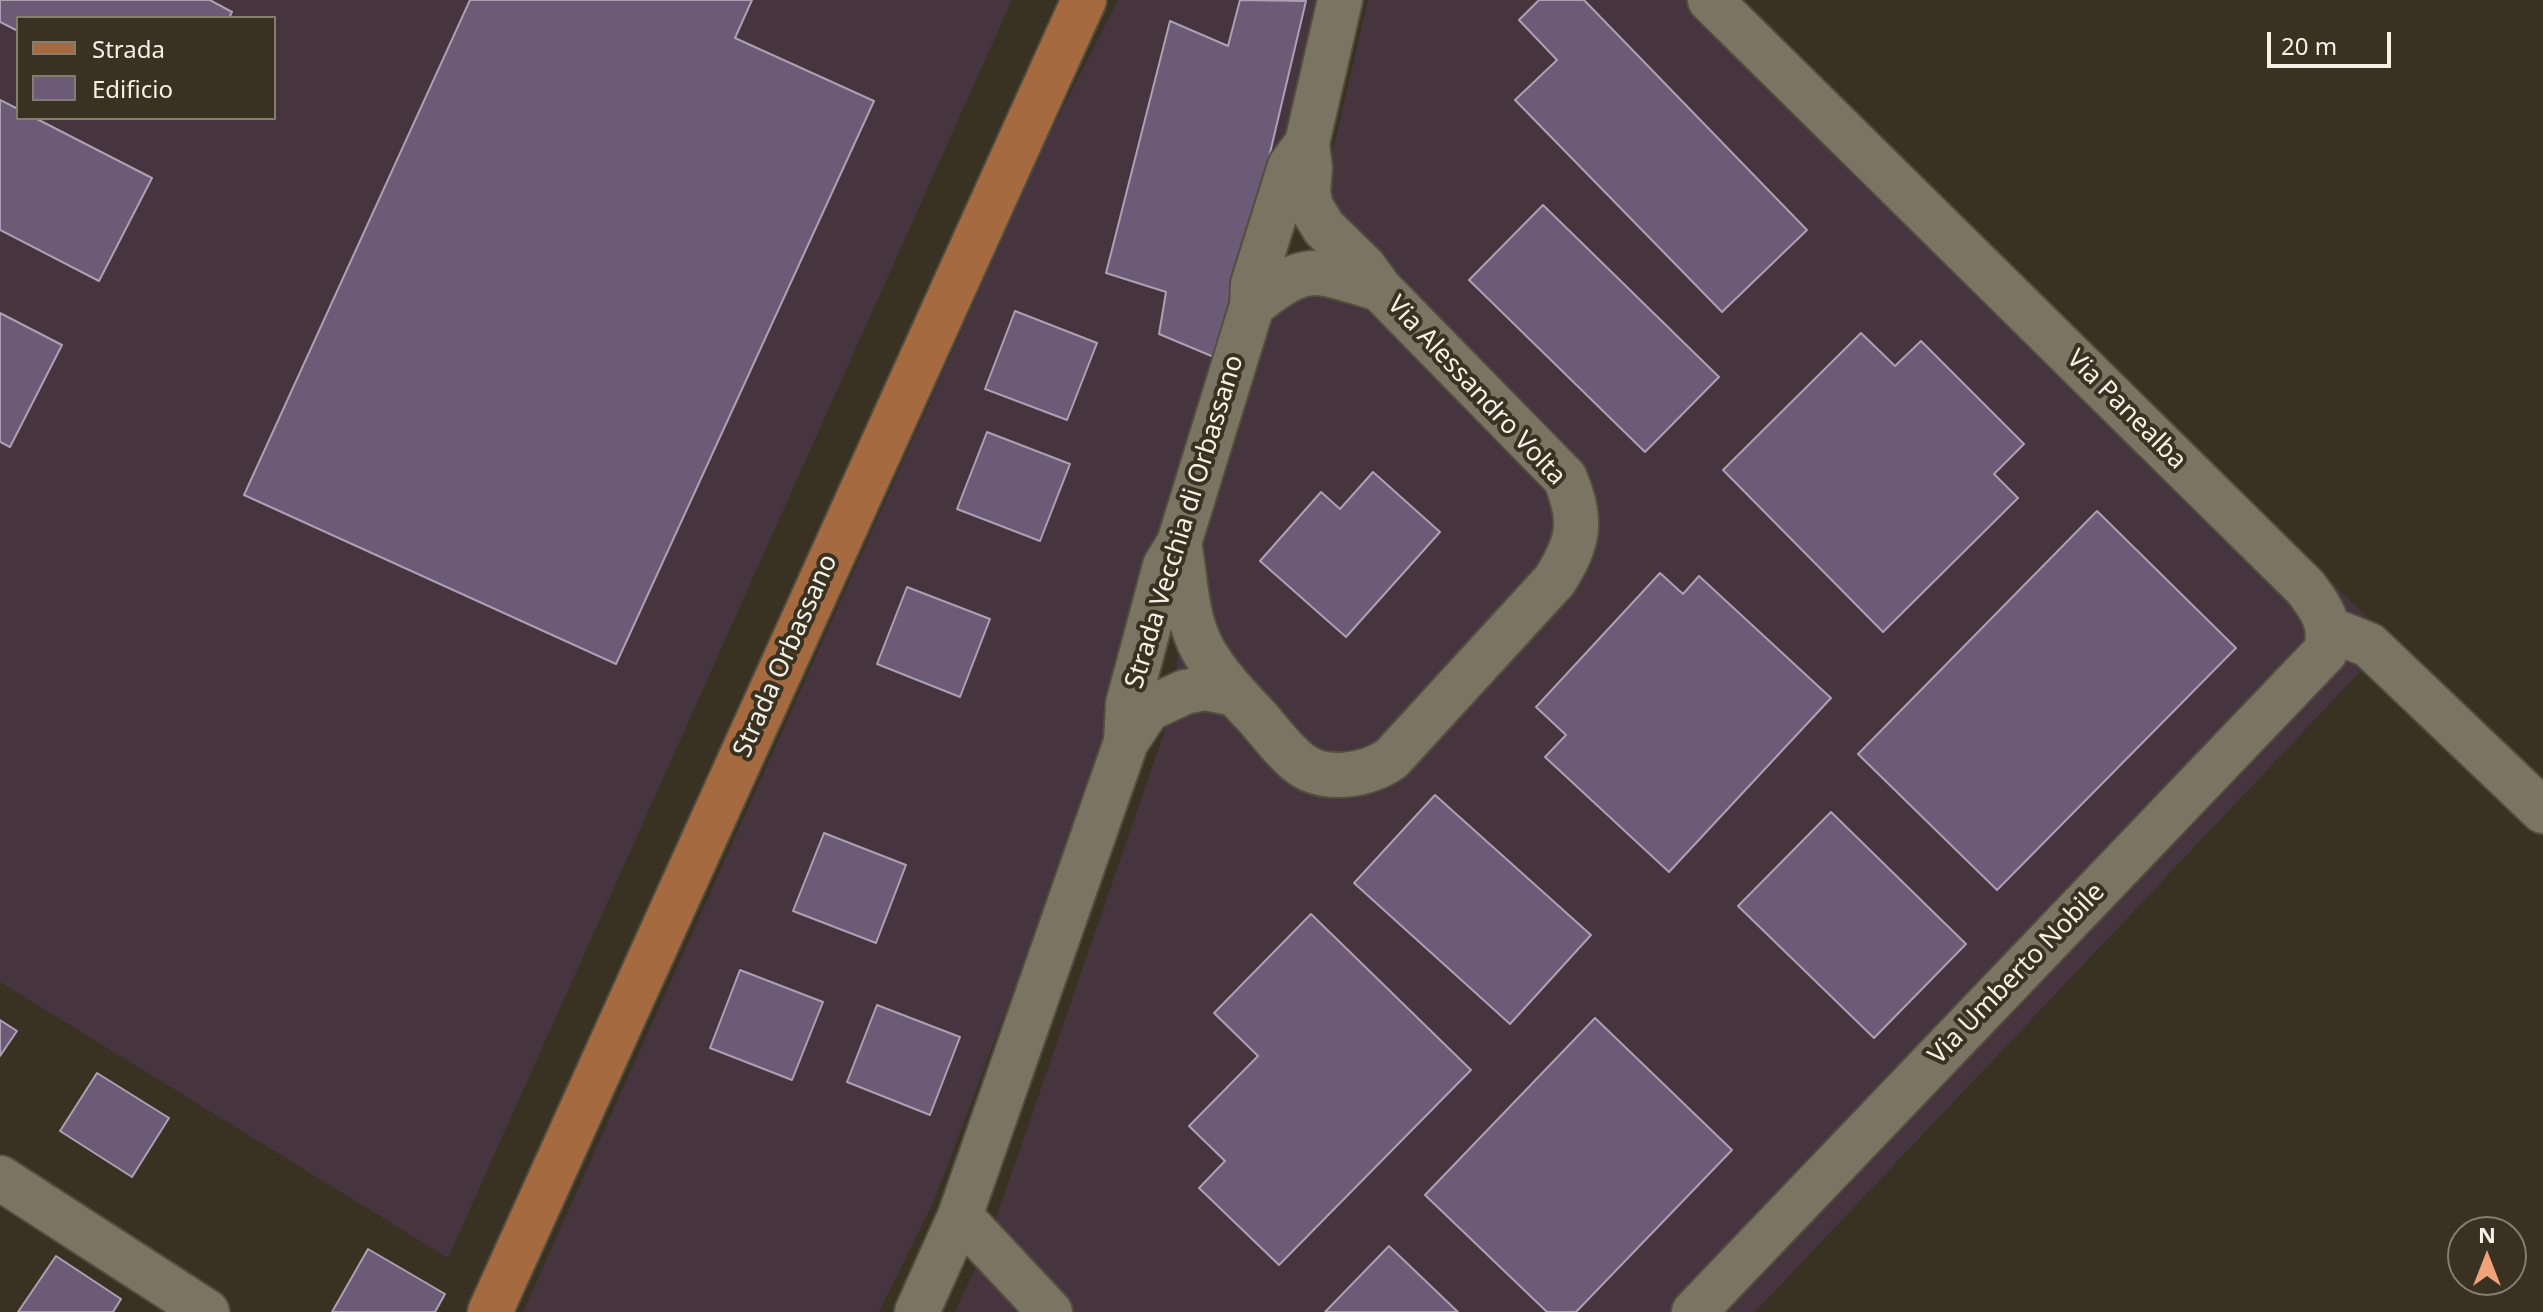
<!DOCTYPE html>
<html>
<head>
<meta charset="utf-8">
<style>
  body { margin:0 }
  #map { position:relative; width:2543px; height:1312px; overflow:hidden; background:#393222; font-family:"Noto Sans",sans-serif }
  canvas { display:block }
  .legend { position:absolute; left:16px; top:16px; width:260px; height:104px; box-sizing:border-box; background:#393222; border:2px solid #847e71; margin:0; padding:10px 14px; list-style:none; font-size:24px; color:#f5f1e7 }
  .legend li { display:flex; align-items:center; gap:16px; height:40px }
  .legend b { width:40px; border:2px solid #847e71 }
  .north { position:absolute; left:2447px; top:1216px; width:80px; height:80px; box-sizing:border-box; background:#393222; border:2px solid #847e71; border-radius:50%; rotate:0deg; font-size:22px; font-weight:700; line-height:32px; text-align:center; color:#f5f1e7 }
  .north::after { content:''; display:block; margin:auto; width:28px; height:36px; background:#f0a378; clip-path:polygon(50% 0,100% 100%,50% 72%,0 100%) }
  .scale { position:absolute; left:2267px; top:32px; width:124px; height:36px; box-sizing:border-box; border:4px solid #f5f1e7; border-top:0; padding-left:10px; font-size:24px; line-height:28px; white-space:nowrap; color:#f5f1e7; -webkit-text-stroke:6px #393222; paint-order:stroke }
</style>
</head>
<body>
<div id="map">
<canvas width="2543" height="1312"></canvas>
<ul class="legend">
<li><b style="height:10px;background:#a56a40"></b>Strada</li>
<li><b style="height:22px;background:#6d5a77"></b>Edificio</li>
</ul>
<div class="north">N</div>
<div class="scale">20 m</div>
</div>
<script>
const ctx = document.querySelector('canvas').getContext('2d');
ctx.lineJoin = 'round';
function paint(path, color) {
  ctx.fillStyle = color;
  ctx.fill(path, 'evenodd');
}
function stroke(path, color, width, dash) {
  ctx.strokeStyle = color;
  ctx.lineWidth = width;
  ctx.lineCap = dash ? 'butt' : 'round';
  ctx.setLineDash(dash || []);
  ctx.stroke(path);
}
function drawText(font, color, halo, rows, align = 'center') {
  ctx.font = font + ' "Noto Sans",sans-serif';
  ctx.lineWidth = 8;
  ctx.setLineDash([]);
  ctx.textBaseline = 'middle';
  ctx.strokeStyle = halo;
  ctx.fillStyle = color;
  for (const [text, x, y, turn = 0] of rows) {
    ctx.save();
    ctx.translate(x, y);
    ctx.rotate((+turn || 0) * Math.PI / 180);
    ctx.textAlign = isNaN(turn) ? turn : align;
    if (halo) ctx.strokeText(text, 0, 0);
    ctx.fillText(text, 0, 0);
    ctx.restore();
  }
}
const industrial = new Path2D(`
  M 0,0 L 1012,0 L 448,1258 L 0,982 ZM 18,18 L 274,18 L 274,118 L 18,118 Z
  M 1118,0 L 1319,0 L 1297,100 L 1119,712 L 934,1201 L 879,1312 L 523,1312 L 1047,139 Z
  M 1368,0 L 1739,0 L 2390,640 L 1755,1312 L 955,1312 L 990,1236 L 1163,736 L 1202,534 L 1262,332 L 1277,312 L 1298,299 Z`);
const building = new Path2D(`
  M 0,0 L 210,0 L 232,12 L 229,18 L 18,18 L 18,31 L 0,22 Z
  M 470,0 L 752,0 L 735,38 L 874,101 L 616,664 L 244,495 Z
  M 1240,0 L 1306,1 L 1221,360 L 1159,334 L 1166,292 L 1106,273 L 1170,21 L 1228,46 Z
  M 1539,0 L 1584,0 L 1807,230 L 1722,312 L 1515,100 L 1557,60 L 1519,20 Z
  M 0,100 L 18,109 L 18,118 L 35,118 L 152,178 L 99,281 L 0,230 Z
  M 1543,205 L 1719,377 L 1645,452 L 1469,280 Z
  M 1015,311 L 1097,343 L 1067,420 L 985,389 Z
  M 0,313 L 62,345 L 10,447 L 0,442 Z
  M 1861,333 L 1895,366 L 1921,341 L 2024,444 L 1994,474 L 2018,498 L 1883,632 L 1723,470 Z
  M 987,432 L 1070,464 L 1040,541 L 957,509 Z
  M 1373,472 L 1440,532 L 1346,637 L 1260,561 L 1321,492 L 1340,509 Z
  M 2097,511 L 2236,648 L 1997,890 L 1858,754 Z
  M 1660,573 L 1683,594 L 1699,576 L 1831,698 L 1669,872 L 1545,757 L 1566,735 L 1536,707 Z
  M 907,587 L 990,619 L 960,697 L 877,664 Z
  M 1435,795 L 1591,935 L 1510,1024 L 1354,883 Z
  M 1831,812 L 1966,944 L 1874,1038 L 1738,906 Z
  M 824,833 L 906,865 L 876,943 L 793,911 Z
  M 1311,914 L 1471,1070 L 1279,1265 L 1199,1188 L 1225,1161 L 1189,1126 L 1258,1056 L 1214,1013 Z
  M 740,970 L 823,1002 L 792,1080 L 710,1048 Z
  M 877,1005 L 960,1037 L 930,1115 L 847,1082 Z
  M 1595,1018 L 1732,1150 L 1576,1312 L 1547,1312 L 1425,1195 Z
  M 0,1020 L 17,1031 L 0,1056 Z
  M 97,1073 L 169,1118 L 132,1177 L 60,1131 Z
  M 1389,1246 L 1458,1312 L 1325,1312 Z
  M 368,1249 L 445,1294 L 435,1312 L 332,1312 Z
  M 56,1256 L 121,1299 L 113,1312 L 18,1312 Z`);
const minor = new Path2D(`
  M 1252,306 C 1308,259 1316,271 1380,289
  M 1179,543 C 1186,579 1185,617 1203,650 C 1217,675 1238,697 1257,717 C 1270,732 1283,750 1298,762 C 1323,783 1366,776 1391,759 L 1555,580 C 1579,541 1583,521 1565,478 L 1380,289 L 1364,267 L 1324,228 L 1311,207 L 1308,192 L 1310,168 L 1307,144
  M 2329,629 L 2369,645 L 2543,811
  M 1126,742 L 1148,709 L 1185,692 L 1205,688 L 1235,694
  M 0,1178 L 207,1312
  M 960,1216 L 1050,1312
  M 917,1312 L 960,1216 L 1126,742 L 1128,704 L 1165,566 L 1179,543 L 1252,306 L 1253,284 L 1290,166 L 1307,143 L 1340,0
  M 1694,1312 L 2325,652 C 2334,627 2321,607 2305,587 L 1710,0`);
const major = new Path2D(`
  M 490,1312 L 1084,0`);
const streetNames = [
  ["Via Alessandro Volta",1476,391,47],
  ["Via Panealba",2126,410,45],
  ["Strada Vecchia di Orbassano",1185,522,-73],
  ["Strada Orbassano",786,656,-66],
  ["Via Umberto Nobile",2017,974,-46]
];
paint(industrial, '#46343e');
paint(building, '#6d5a77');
stroke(building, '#aca1b3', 2);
stroke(minor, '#534e3f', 48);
stroke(major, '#534e3f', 48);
stroke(minor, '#7c7462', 44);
stroke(major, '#a56a40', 44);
drawText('26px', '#f5f1e7', '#393222', streetNames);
</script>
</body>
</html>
